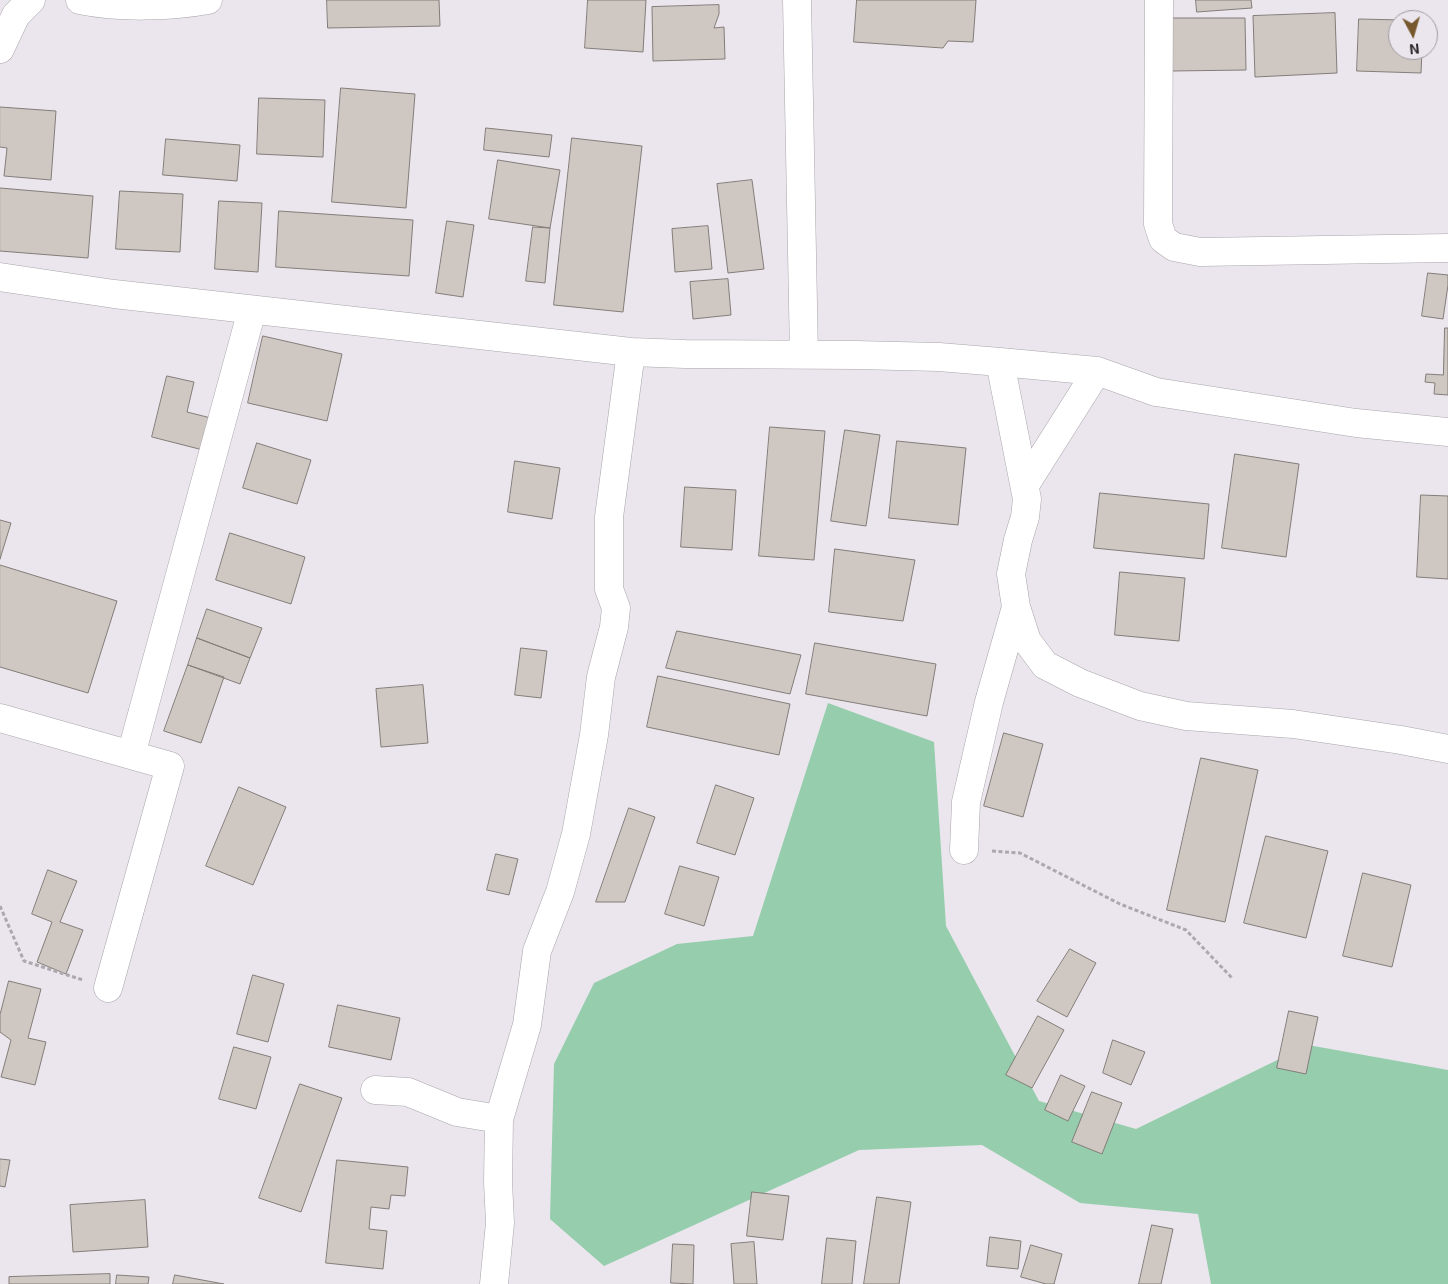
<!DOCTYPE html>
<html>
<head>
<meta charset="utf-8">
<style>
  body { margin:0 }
  #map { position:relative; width:1448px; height:1284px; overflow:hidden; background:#ebe6ed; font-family:"Exo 2",sans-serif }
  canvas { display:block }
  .north { position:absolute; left:1388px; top:10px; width:50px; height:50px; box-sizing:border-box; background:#ebe6ed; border:1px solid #9f9ba1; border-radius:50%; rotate:174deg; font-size:14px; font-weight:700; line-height:20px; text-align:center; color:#2d2b2e }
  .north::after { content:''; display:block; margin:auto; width:18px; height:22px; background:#77572d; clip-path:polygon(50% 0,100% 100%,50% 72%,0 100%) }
</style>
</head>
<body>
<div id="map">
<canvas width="1448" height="1284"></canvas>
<div class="north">N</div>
</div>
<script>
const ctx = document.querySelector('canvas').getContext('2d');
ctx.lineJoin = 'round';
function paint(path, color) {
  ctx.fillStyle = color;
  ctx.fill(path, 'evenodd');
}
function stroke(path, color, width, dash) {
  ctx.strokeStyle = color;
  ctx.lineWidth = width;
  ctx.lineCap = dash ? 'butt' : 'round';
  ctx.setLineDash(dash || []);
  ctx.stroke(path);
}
const green = new Path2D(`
  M 828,703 L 934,742 L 946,926 L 1039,1101 L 1136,1129 L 1308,1045 L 1448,1070 L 1448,1284 L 1211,1284 L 1198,1214 L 1080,1203 L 982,1145 L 859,1150 L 604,1266 L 550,1219 L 554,1064 L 594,983 L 677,944 L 753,936 Z`);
const building = new Path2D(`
  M 327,0 L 439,0 L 440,26 L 328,28 Z
  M 588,0 L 646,0 L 643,52 L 585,48 Z
  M 857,0 L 976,0 L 973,42 L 948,41 L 943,48 L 854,42 Z
  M 1196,0 L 1251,0 L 1252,8 L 1197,12 Z
  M 719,5 L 719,14 L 714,28 L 724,27 L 725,59 L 653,61 L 652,7 Z
  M 1335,13 L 1337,73 L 1255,77 L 1253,16 Z
  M 1172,18 L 1245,18 L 1246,70 L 1172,71 Z
  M 1359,19 L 1401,20 L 1398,20 L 1398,50 L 1422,50 L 1421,73 L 1357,71 Z
  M 341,88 L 415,94 L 406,208 L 332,202 Z
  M 259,98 L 325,100 L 323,157 L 257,154 Z
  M 0,107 L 56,111 L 51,180 L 4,176 L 7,148 L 0,147 Z
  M 486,128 L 552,135 L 549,157 L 484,150 Z
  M 572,138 L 642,146 L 623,312 L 554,305 Z
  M 166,139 L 240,145 L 237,181 L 163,175 Z
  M 498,160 L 560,170 L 550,228 L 489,219 Z
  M 752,180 L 764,269 L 728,273 L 717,184 Z
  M 0,188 L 93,196 L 88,258 L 0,251 Z
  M 120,191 L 183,194 L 180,252 L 116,249 Z
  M 219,201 L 262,203 L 258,272 L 215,269 Z
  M 279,211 L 413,220 L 409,276 L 276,267 Z
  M 447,221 L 474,225 L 463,297 L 436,293 Z
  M 708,226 L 712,269 L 675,272 L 672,229 Z
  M 533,227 L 550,228 L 545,283 L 526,281 Z
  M 1428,273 L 1448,275 L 1448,285 L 1443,319 L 1422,316 Z
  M 728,279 L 731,315 L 693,319 L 690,282 Z
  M 1445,328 L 1448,328 L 1448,395 L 1434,394 L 1435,383 L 1425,382 L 1426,374 L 1443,375 Z
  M 263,336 L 342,354 L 327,421 L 248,403 Z
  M 167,376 L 194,382 L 187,412 L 211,418 L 203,450 L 152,437 Z
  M 770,427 L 825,431 L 814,560 L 759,556 Z
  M 845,430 L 880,435 L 866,526 L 831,521 Z
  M 897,441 L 966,448 L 958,525 L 889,518 Z
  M 257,443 L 311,460 L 297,504 L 243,488 Z
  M 1235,454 L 1299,464 L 1286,557 L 1222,548 Z
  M 515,461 L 560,468 L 552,519 L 508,512 Z
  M 685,487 L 736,490 L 732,550 L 681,547 Z
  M 1100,493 L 1209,504 L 1204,559 L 1094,548 Z
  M 1421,495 L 1448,496 L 1448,579 L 1417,577 Z
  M 0,520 L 11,523 L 0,559 Z
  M 230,533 L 305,557 L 291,604 L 216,580 Z
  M 835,549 L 915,560 L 903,621 L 829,612 Z
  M 0,565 L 117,601 L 88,693 L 0,667 Z
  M 1120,572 L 1185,578 L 1179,641 L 1115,635 Z
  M 207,609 L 262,628 L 250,658 L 197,638 Z
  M 677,631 L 801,655 L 790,694 L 666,668 Z
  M 197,638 L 250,658 L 240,684 L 188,665 Z
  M 815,643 L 936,664 L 927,716 L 806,694 Z
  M 521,648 L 547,651 L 541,698 L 515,695 Z
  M 188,665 L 224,677 L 201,743 L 164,731 Z
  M 658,676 L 790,704 L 779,755 L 647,727 Z
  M 423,685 L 428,743 L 381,747 L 376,689 Z
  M 1004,733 L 1043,744 L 1023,817 L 984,806 Z
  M 1201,758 L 1258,770 L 1225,922 L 1167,910 Z
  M 716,785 L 754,798 L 735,855 L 697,843 Z
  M 239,787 L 286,807 L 253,885 L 206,866 Z
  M 629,808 L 655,817 L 625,902 L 596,902 Z
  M 1266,836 L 1328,851 L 1306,938 L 1244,923 Z
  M 496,854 L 518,859 L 509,895 L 487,890 Z
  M 680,866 L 719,877 L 704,926 L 665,914 Z
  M 48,870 L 77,881 L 60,922 L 83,930 L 66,974 L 37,962 L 52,922 L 32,914 Z
  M 1363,873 L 1411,885 L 1392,967 L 1343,956 Z
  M 1070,949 L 1096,963 L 1067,1017 L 1037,1001 Z
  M 253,975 L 284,984 L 268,1042 L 237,1034 Z
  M 9,981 L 41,989 L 28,1038 L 46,1042 L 35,1085 L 1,1077 L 11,1040 L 0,1032 L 0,1015 Z
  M 338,1005 L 400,1018 L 391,1060 L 329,1047 Z
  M 1289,1011 L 1318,1017 L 1306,1074 L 1277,1068 Z
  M 1038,1016 L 1064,1030 L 1032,1088 L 1006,1075 Z
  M 1113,1040 L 1145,1052 L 1131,1085 L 1103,1073 Z
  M 234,1047 L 271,1057 L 256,1109 L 219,1099 Z
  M 1061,1075 L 1085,1086 L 1068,1121 L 1045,1110 Z
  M 300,1084 L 342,1098 L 301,1212 L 259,1198 Z
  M 1092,1092 L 1122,1103 L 1102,1154 L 1072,1142 Z
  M 0,1159 L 10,1160 L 5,1187 L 0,1186 Z
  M 337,1160 L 408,1167 L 405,1196 L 391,1195 L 389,1209 L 371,1207 L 369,1229 L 387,1231 L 383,1269 L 326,1263 Z
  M 752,1192 L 789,1196 L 783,1240 L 747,1236 Z
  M 877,1197 L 911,1202 L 899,1284 L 864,1284 Z
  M 145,1200 L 148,1247 L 73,1252 L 70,1205 Z
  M 1152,1225 L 1173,1229 L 1161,1284 L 1139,1284 Z
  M 990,1237 L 1021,1241 L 1018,1269 L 987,1266 Z
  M 827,1238 L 856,1241 L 852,1284 L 822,1284 Z
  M 754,1242 L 757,1284 L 734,1284 L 731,1244 Z
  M 673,1244 L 694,1245 L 693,1284 L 671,1283 Z
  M 1031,1245 L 1062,1254 L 1054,1284 L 1046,1284 L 1021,1277 Z
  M 110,1274 L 110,1284 L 9,1284 L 9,1277 Z
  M 117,1275 L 149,1277 L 148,1284 L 116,1284 Z
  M 175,1275 L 224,1284 L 173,1284 Z`);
const path = new Path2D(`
  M 992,851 L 1020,853 L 1120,904 L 1186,930 L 1232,978
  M 0,906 L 24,961 L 83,980`);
const minor = new Path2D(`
  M 80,0 C 118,8 170,7 208,0
  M 797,0 L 804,354
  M 1159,0 L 1158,224 L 1163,239 L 1174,247 L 1200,252 L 1448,248
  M 0,49 L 16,15 L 31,0
  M 0,277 L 114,294 L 631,352 L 685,354 L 856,355 L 939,357 L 1000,362 L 1097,371 L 1156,392 L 1356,423 L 1448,432
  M 1000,362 L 1027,499 L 1025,517 L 1018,540 L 1011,574 L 1016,607 L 1027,641 L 1045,665 L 1080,683 L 1140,706 L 1186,716 L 1293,724 L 1401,740 L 1448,749
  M 1025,485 L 1097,371
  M 0,718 L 170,766 L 108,988
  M 131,755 L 252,310
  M 964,850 L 966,802 L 989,702 L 1016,607
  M 375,1090 L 408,1092 L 457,1112 L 499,1119
  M 494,1284 L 500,1223 L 498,1182 L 499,1119 L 527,1025 L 537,951 L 560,892 L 576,834 L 594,735 L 601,677 L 614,627 L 616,608 L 609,589 L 609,517 L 631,352`);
paint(green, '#95cdad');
paint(building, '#cec7c2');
stroke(building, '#837d79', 1);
stroke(minor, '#a9a5ab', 29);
stroke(path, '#aca8ae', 3, [4, 2.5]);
stroke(minor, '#fff', 28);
</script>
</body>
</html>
